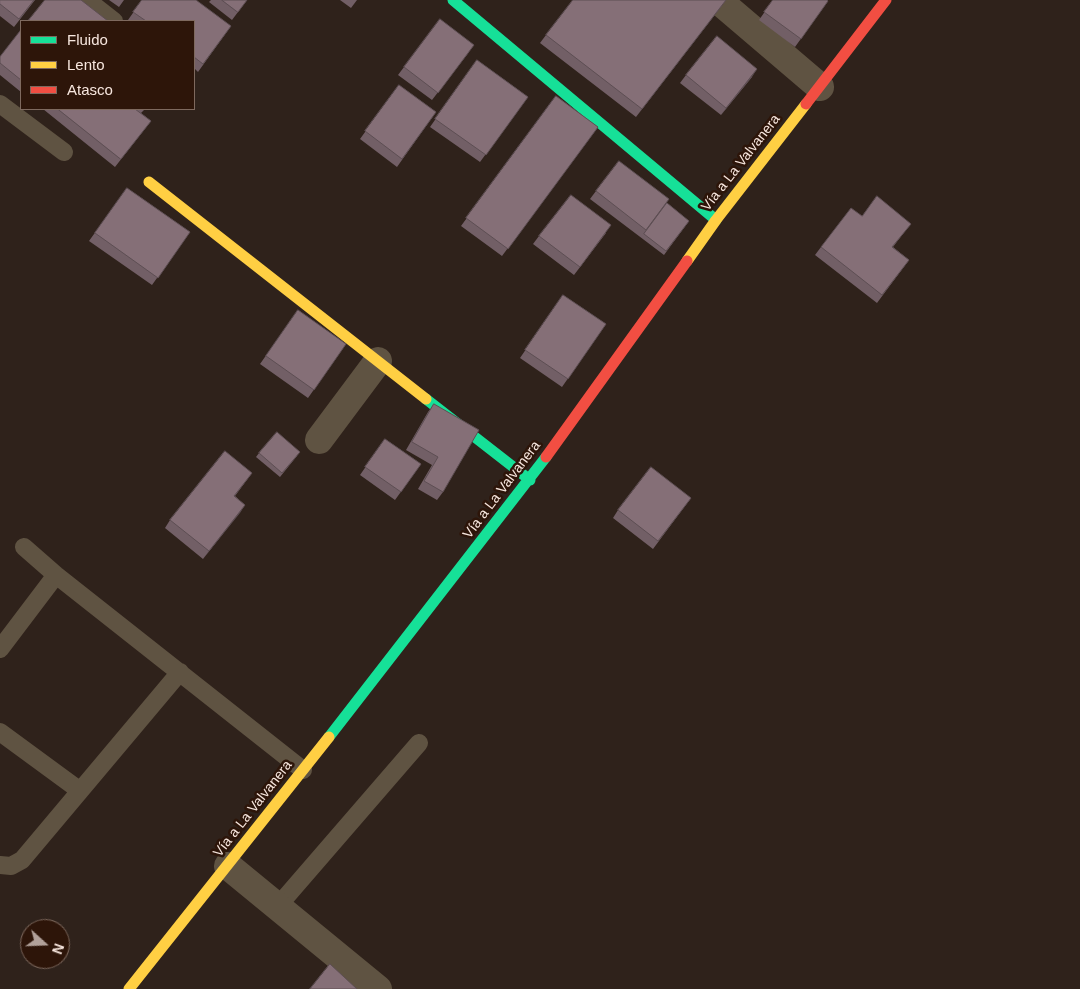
<!DOCTYPE html>
<html>
<head>
<meta charset="utf-8">
<style>
  body { margin:0 }
  #map { position:relative; width:1080px; height:989px; overflow:hidden; background:#2f221b; font-family:Helvetica,sans-serif }
  canvas { display:block }
  .legend { position:absolute; left:20px; top:20px; width:175px; height:90px; box-sizing:border-box; background:#2d1509; border:1px solid #7e695e; margin:0; padding:6px 9px; list-style:none; font-size:15px; color:#f7e6de }
  .legend li { display:flex; align-items:center; gap:10px; height:25px }
  .legend b { width:25px; border:1px solid #7e695e }
  .north { position:absolute; left:20px; top:919px; width:50px; height:50px; box-sizing:border-box; background:#2d1509; border:1px solid #7e695e; border-radius:50%; rotate:110deg; font-size:14px; font-weight:700; line-height:20px; text-align:center; color:#f7e6de }
  .north::after { content:''; display:block; margin:auto; width:18px; height:22px; background:#b1a19a; clip-path:polygon(50% 0,100% 100%,50% 72%,0 100%) }
</style>
</head>
<body>
<div id="map">
<canvas width="1080" height="989"></canvas>
<ul class="legend">
<li><b style="height:6px;background:#16e098"></b>Fluido</li>
<li><b style="height:6px;background:#ffcf43"></b>Lento</li>
<li><b style="height:6px;background:#f24e42"></b>Atasco</li>
</ul>
<div class="north">N</div>
</div>
<script>
const ctx = document.querySelector('canvas').getContext('2d');
ctx.lineJoin = 'round';
function stroke(path, color, width, dash) {
  ctx.strokeStyle = color;
  ctx.lineWidth = width;
  ctx.lineCap = dash ? 'butt' : 'round';
  ctx.setLineDash(dash || []);
  ctx.stroke(path);
}
function paint(path, color) {
  ctx.fillStyle = color;
  ctx.fill(path, 'evenodd');
}
function drawText(font, color, halo, rows, align = 'center') {
  ctx.font = font + ' Helvetica,sans-serif';
  ctx.lineWidth = 5;
  ctx.setLineDash([]);
  ctx.textBaseline = 'middle';
  ctx.strokeStyle = halo;
  ctx.fillStyle = color;
  for (const [text, x, y, turn = 0] of rows) {
    ctx.save();
    ctx.translate(x, y);
    ctx.rotate((+turn || 0) * Math.PI / 180);
    ctx.textAlign = isNaN(turn) ? turn : align;
    if (halo) ctx.strokeText(text, 0, 0);
    ctx.fillText(text, 0, 0);
    ctx.restore();
  }
}
const lane = new Path2D(`
  M 87,0 L 114,21
  M 0,104 L 64,152
  M 24,547 L 56,575 L 303,770
  M 0,649 L 56,575
  M 0,732 L 79,790
  M 0,865 L 11,866 L 22,860 L 180,672
  M 278,906 L 419,743`);
const street = new Path2D(`
  M 718,0 L 820,87
  M 319,440 L 378,361
  M 228,866 L 378,989`);
const fast = new Path2D(`
  M 453,0 L 716,220
  M 426,399 L 530,480
  M 329,737 L 546,457`);
const slow = new Path2D(`
  M 149,182 L 426,399
  M 687,261 L 716,220 L 806,104
  M 129,989 L 329,737`);
const jam = new Path2D(`
  M 806,104 L 886,0
  M 546,457 L 687,261`);
const wall = new Path2D(`
  M 0,0 L 35,0 L 14,27 L 0,16 Z
  M 109,0 L 124,0 L 119,7 Z
  M 142,0 L 231,26 L 198,72 L 194,68 L 194,21 L 130,21 L 128,20 Z
  M 211,0 L 247,0 L 232,20 L 209,2 Z
  M 340,0 L 357,0 L 351,8 Z
  M 726,0 L 636,117 L 540,43 L 546,35 Z
  M 773,0 L 828,1 L 795,47 L 759,20 Z
  M 21,30 L 21,92 L 0,75 L 0,57 Z
  M 469,52 L 432,100 L 398,75 L 404,67 Z
  M 477,60 L 528,97 L 480,162 L 430,127 Z
  M 686,75 L 752,77 L 721,115 L 680,83 Z
  M 399,85 L 436,112 L 397,167 L 360,139 Z
  M 556,96 L 598,127 L 502,256 L 461,226 Z
  M 43,109 L 145,109 L 141,113 L 151,121 L 115,167 Z
  M 127,188 L 190,232 L 152,285 L 89,241 Z
  M 596,191 L 667,203 L 689,221 L 664,255 L 590,199 Z
  M 862,216 L 905,231 L 893,247 L 909,260 L 877,303 L 815,255 L 821,247 Z
  M 606,233 L 574,275 L 533,244 L 539,236 Z
  M 563,295 L 606,324 L 562,387 L 520,358 Z
  M 298,310 L 346,344 L 308,398 L 260,364 Z
  M 434,404 L 443,492 L 437,500 L 418,489 L 432,465 L 406,450 L 428,412 Z
  M 385,439 L 421,464 L 395,500 L 360,475 Z
  M 259,453 L 297,456 L 280,477 L 256,457 Z
  M 252,473 L 235,496 L 245,505 L 203,559 L 165,528 L 170,520 Z
  M 691,498 L 653,549 L 613,518 L 618,510 Z`);
const shadedWall = new Path2D(`
  M 726,0 L 721,7 L 636,117 L 642,109 Z
  M 757,69 L 752,77 L 721,115 L 726,108 Z
  M 245,505 L 240,513 L 203,559 L 209,551 Z`);
const building = new Path2D(`
  M 0,0 L 34,0 L 19,19 L 0,4 Z
  M 45,0 L 81,0 L 108,21 L 28,21 Z
  M 142,0 L 196,0 L 231,26 L 203,64 L 194,57 L 194,21 L 146,21 L 133,12 Z
  M 222,0 L 247,0 L 238,12 Z
  M 573,0 L 726,0 L 642,109 L 546,35 Z
  M 773,0 L 827,0 L 828,1 L 801,39 L 764,12 Z
  M 440,19 L 474,45 L 438,93 L 404,67 Z
  M 21,30 L 21,80 L 0,63 L 0,57 Z
  M 717,36 L 757,69 L 726,108 L 686,75 Z
  M 477,60 L 528,97 L 486,155 L 435,119 Z
  M 399,85 L 436,112 L 402,159 L 365,131 Z
  M 556,96 L 598,127 L 508,249 L 466,218 Z
  M 58,109 L 135,109 L 151,121 L 121,159 Z
  M 619,161 L 669,199 L 646,230 L 596,191 Z
  M 127,188 L 190,232 L 158,278 L 95,233 Z
  M 571,195 L 611,225 L 580,267 L 539,236 Z
  M 877,196 L 911,224 L 892,247 L 909,260 L 882,295 L 821,247 L 851,208 L 862,216 Z
  M 667,203 L 689,221 L 666,251 L 644,234 Z
  M 563,295 L 606,324 L 568,379 L 525,350 Z
  M 298,310 L 346,344 L 314,390 L 266,356 Z
  M 434,404 L 479,430 L 443,492 L 424,481 L 438,457 L 412,442 Z
  M 277,432 L 300,452 L 282,473 L 259,453 Z
  M 385,439 L 421,464 L 401,492 L 365,467 Z
  M 225,451 L 252,473 L 234,496 L 245,505 L 209,551 L 170,520 Z
  M 651,467 L 691,498 L 658,541 L 618,510 Z
  M 330,964 L 357,989 L 310,989 Z`);
const streetNames = [
  ["Vía a La Valvanera",741,163,-52],
  ["Vía a La Valvanera",502,490,-53],
  ["Vía a La Valvanera",253,809,-52]
];
stroke(lane, '#5f5342', 18);
stroke(street, '#5f5342', 28);
stroke(fast, '#16e098', 11);
stroke(slow, '#ffcf43', 11);
stroke(jam, '#f24e42', 11);
paint(wall, '#725f66');
paint(shadedWall, '#5d4e53');
paint(building, '#856f77');
stroke(building, '#5d4e53', 1);
drawText('14px', '#f7e6de', '#2d1509', streetNames);
</script>
</body>
</html>
